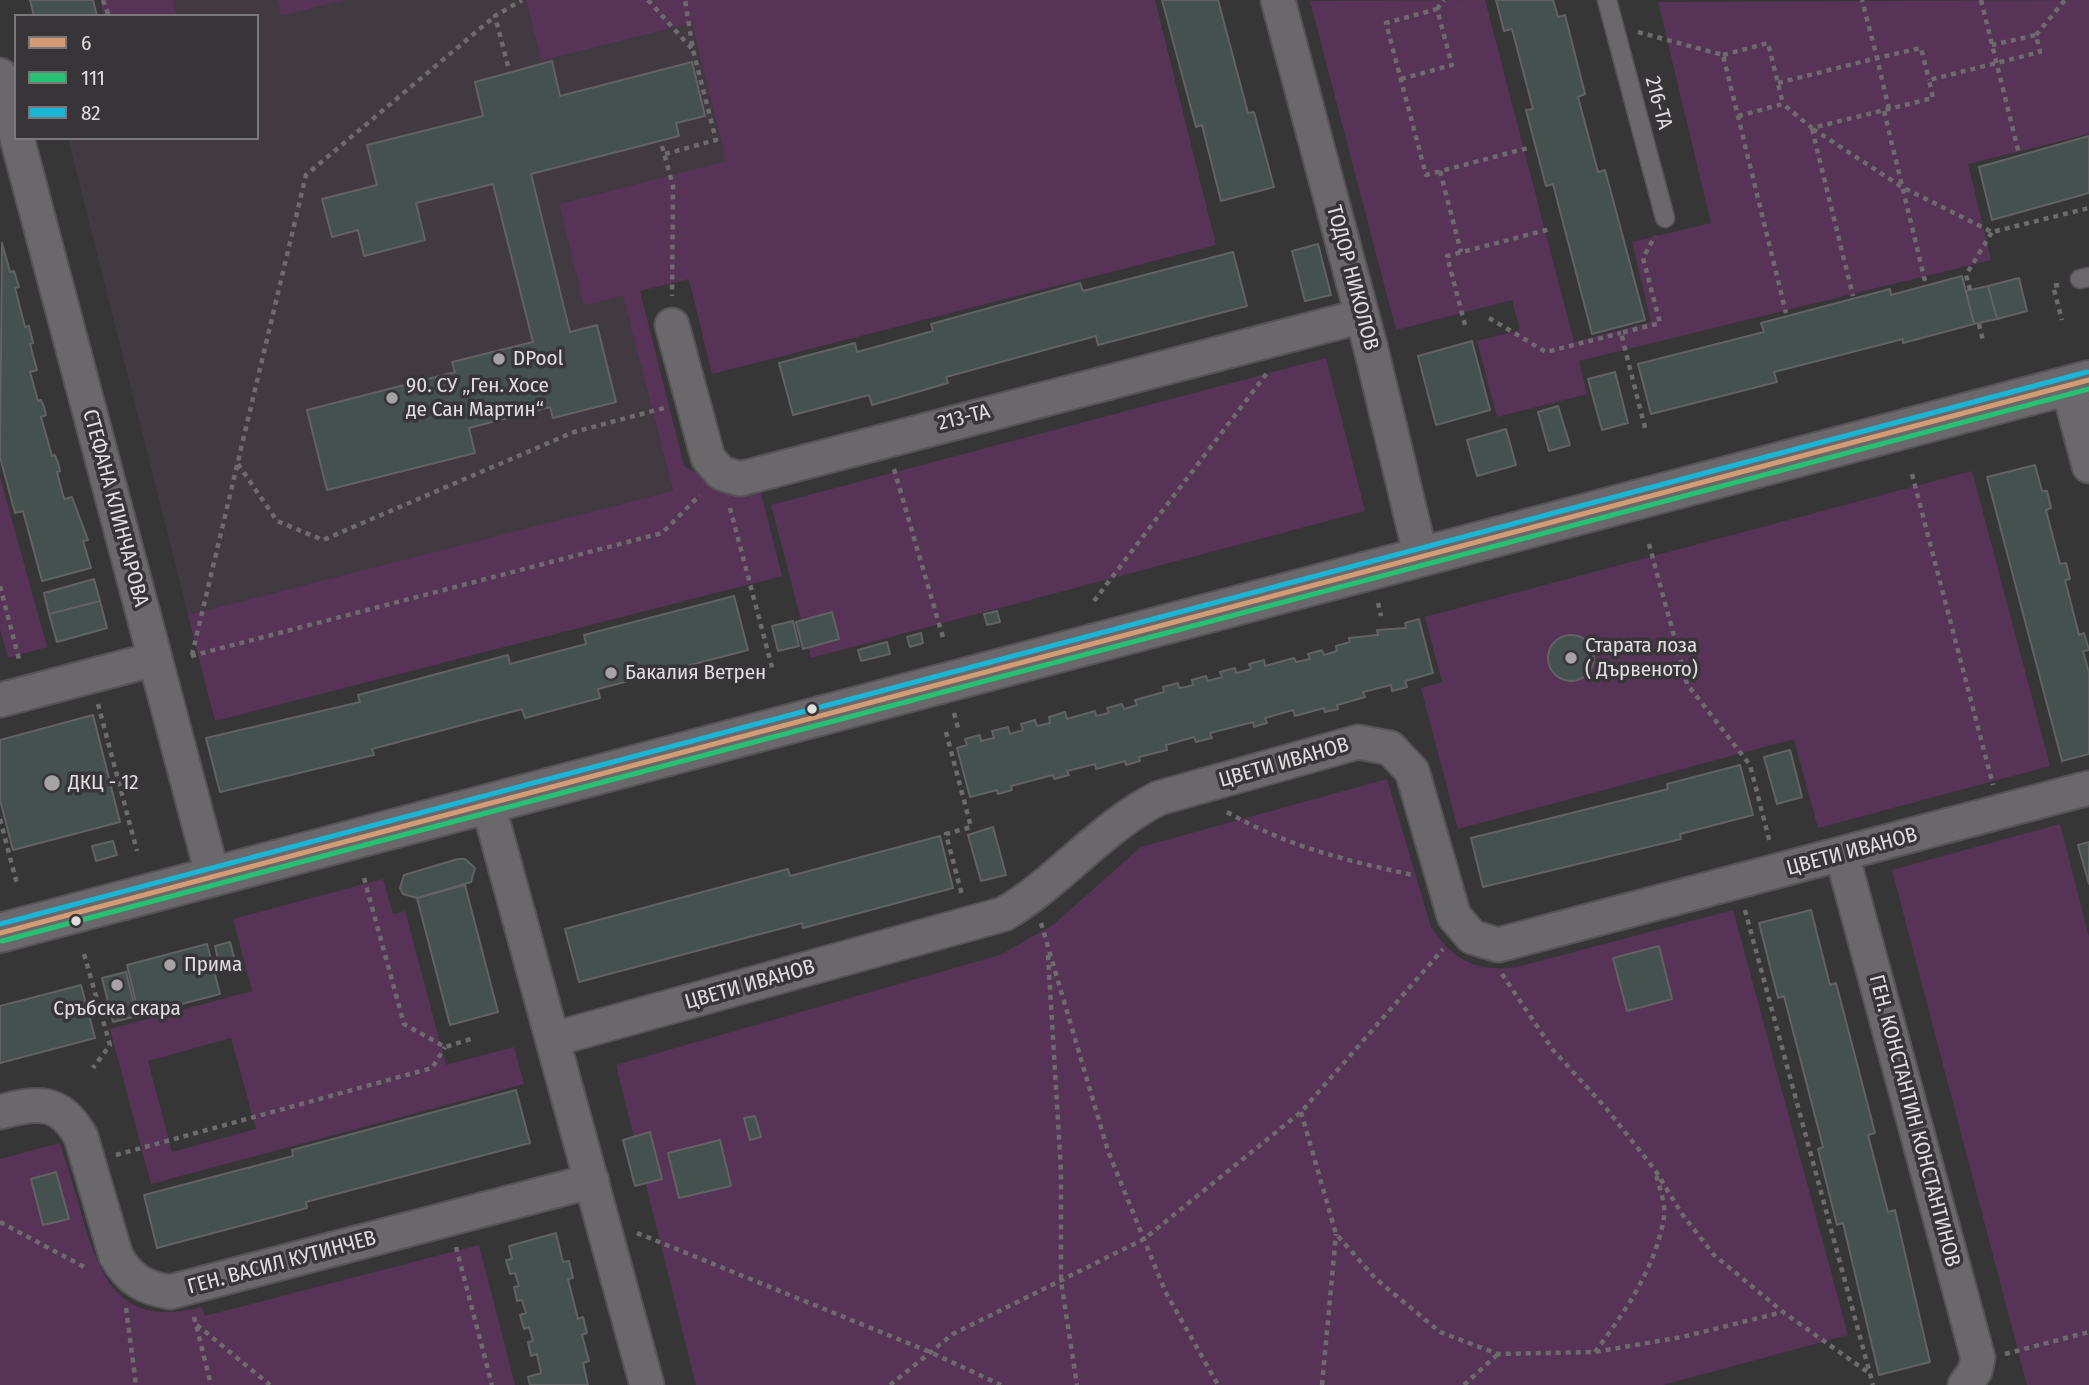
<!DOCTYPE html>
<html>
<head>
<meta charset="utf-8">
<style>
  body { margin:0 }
  #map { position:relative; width:2089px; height:1385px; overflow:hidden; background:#373637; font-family:"Fira Sans Condensed",sans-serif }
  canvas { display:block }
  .legend { position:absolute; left:14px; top:14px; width:245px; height:126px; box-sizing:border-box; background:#383538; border:2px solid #7b787b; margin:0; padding:9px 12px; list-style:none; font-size:21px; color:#e0dddf }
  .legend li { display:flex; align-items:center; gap:14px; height:35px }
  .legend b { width:35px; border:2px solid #7b787b }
</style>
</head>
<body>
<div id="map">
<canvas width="2089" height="1385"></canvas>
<ul class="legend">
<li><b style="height:9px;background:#d39c74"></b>6</li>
<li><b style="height:9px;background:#26c172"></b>111</li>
<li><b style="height:9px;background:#1ab6d8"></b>82</li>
</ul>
</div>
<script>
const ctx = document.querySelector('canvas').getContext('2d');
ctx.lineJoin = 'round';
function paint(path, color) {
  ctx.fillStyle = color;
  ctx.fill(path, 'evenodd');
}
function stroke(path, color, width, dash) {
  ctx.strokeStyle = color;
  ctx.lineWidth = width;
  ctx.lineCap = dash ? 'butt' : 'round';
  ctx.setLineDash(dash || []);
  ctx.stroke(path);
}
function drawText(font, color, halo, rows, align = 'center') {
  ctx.font = font + ' "Fira Sans Condensed",sans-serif';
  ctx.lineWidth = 7;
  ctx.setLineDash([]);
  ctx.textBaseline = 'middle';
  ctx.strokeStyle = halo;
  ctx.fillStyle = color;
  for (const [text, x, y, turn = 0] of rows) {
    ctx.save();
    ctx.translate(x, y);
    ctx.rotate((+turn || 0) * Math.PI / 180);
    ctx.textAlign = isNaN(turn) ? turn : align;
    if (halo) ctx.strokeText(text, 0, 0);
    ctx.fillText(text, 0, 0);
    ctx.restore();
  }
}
const built = new Path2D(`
  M 173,0 L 526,0 L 541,61 L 692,23 L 727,161 L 559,204 L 623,295 L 673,492 L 188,615 L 68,138 L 257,138 L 257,16 L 177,16 Z`);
const green = new Path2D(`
  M 100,0 L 173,0 L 177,16 L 104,16 Z
  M 277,0 L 343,0 L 281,16 Z
  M 526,0 L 1155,0 L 1216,245 L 712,374 L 689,279 L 640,291 L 684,466 L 729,492 L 759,485 L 782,576 L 215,721 L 188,615 L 673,491 L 623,296 L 584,305 L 559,204 L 726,161 L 692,23 L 541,61 Z
  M 1485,0 L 1574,342 L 1651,322 L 1632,242 L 1711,223 L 1658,2 L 2089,0 L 2089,134 L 1968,164 L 1991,260 L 1579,361 L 1587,394 L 1497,417 L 1477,341 L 1520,330 L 1512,300 L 1396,330 L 1310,1 Z
  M 1326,358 L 1365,511 L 811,658 L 771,505 Z
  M 1972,471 L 2050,766 L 1818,828 L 1794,739 L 1458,829 L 1421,688 L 1442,682 L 1425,617 Z
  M 0,477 L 47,647 L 8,658 L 0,629 Z
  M 1387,779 L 1431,927 C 1452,960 1479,973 1517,967 L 1733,910 L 1848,1335 L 1663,1385 L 696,1385 L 616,1065 L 1000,955 L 1053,925 L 1141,847 Z
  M 2060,824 L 2089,937 L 2089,1385 L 2027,1385 L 1892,870 Z
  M 383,879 L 393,914 L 405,911 L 446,1065 L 514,1047 L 524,1084 L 151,1184 L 110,1029 L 252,991 L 233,919 ZM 231,1038 L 256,1129 L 172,1152 L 148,1061 Z
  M 60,1143 C 68,1169 76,1194 83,1220 C 103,1286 124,1327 202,1307 L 205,1316 L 479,1245 L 515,1385 L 0,1385 L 0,1159 Z`);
const building = new Path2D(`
  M 30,0 L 93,0 L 97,16 L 34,16 Z
  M 1162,0 L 1218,0 L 1248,113 L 1254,112 L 1274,187 L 1221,201 L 1202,125 L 1196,127 Z
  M 1496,0 L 1553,0 L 1558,17 L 1565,15 L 1585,94 L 1578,97 L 1598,172 L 1605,170 L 1645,320 L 1592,334 L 1553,184 L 1546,186 L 1526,110 L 1533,109 L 1512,29 L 1504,31 Z
  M 552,61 L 560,96 L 692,62 L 705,116 L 676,123 L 679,136 L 531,174 L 570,332 L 597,325 L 616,402 L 553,418 L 550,407 L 469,428 L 475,453 L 327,490 L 307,410 L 455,372 L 452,362 L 533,342 L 493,184 L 416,203 L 425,240 L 364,256 L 358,230 L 332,237 L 322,199 L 377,185 L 367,145 L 483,116 L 475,82 Z
  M 2089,136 L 2089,193 L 1992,220 L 1979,167 Z
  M 2,243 L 10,272 L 14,271 L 19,287 L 15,288 L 25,327 L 29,326 L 33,343 L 30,344 L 37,370 L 30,372 L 38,401 L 41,400 L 44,407 L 46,415 L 41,417 L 52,456 L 55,455 L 58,463 L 60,471 L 57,472 L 64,499 L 72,497 L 88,540 L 83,541 L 91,568 L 42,581 L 23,511 L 15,513 L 0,457 Z
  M 1318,244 L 1331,295 L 1305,301 L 1292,251 Z
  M 1233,252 L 1247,306 L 1098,345 L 1096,336 L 946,377 L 948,383 L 872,405 L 869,395 L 793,415 L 779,363 L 855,343 L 857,352 L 933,331 L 931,324 L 1080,283 L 1083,291 Z
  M 1962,276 L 1974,324 L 1903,343 L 1903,339 L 1774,372 L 1777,382 L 1651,414 L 1638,364 L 1764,332 L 1761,323 L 1890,289 L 1891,295 Z
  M 2019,278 L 2027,311 L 1997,319 L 1988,286 Z
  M 1988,286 L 1997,319 L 1974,324 L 1966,291 Z
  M 1472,341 L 1490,410 L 1436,425 L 1418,356 Z
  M 1615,372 L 1628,423 L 1602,430 L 1588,379 Z
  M 1558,406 L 1570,445 L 1549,451 L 1538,412 Z
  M 1506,429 L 1516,465 L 1477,476 L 1467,440 Z
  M 2035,465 L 2042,491 L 2047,491 L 2049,499 L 2051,508 L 2046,510 L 2060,564 L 2066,563 L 2070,579 L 2065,580 L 2079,635 L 2084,633 L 2089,650 L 2083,651 L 2089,673 L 2089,754 L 2062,761 L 1987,477 Z
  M 94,579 L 100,601 L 49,614 L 44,593 Z
  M 734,596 L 748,650 L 598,689 L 600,698 L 562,708 L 525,718 L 522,709 L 372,749 L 374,755 L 220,792 L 206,738 L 360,702 L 358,695 L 508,655 L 510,664 L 586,644 L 584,635 Z
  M 100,601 L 107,628 L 57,642 L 49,614 Z
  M 997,611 L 1000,622 L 987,625 L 984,614 Z
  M 832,612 L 839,639 L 803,649 L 796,622 Z
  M 1419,619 L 1433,673 L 1405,681 L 1407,687 L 1392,691 L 1391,685 L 1363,692 L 1365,697 L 1337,705 L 1338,709 L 1325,712 L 1324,708 L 1295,716 L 1293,710 L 1265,718 L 1267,723 L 1260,725 L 1254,727 L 1253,722 L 1210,733 L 1212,738 L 1196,742 L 1194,737 L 1166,745 L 1167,750 L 1139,757 L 1140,761 L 1126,765 L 1125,761 L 1096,769 L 1095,764 L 1067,771 L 1069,775 L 1054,779 L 1053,775 L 1011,786 L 1012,790 L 998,794 L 997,790 L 970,797 L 957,748 L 967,745 L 965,739 L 980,735 L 981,741 L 994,738 L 992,731 L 1008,727 L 1010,734 L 1023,730 L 1021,724 L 1035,720 L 1037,726 L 1050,723 L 1049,717 L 1065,712 L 1067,719 L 1095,711 L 1096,716 L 1109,713 L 1107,708 L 1122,704 L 1124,709 L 1137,705 L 1135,700 L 1164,692 L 1163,687 L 1178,683 L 1179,688 L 1186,687 L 1193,685 L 1192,680 L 1206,676 L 1208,681 L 1222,677 L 1220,672 L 1235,668 L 1236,673 L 1244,671 L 1251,669 L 1249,664 L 1264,660 L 1265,666 L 1294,658 L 1296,662 L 1310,659 L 1308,654 L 1322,650 L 1324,655 L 1337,651 L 1336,646 L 1350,642 L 1349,638 L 1378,635 L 1377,630 L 1406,628 L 1405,623 Z
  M 793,621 L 799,646 L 778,651 L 772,626 Z
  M 921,633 L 923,643 L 910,647 L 907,637 Z
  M1548 658a23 23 0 1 1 46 0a23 23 0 1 1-46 0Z
  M 887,642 L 890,654 L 861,661 L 858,650 Z
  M 93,715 L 120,822 L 13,850 L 0,800 L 0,740 Z
  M 1790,750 L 1802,797 L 1777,804 L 1764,757 Z
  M 1740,765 L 1753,815 L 1680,834 L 1681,839 L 1483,887 L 1471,838 L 1668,789 L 1667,784 Z
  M 993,827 L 1006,875 L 981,881 L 968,835 Z
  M 940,836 L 953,888 L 803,928 L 802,923 L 579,982 L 565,929 L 788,869 L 790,876 Z
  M 113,841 L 117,855 L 96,861 L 92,846 Z
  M 2089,842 L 2089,884 L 2078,845 Z
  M 458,859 L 465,859 L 475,868 L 471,882 L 417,898 L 403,894 L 400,888 L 404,875 Z
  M 465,885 L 498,1012 L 450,1025 L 417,898 Z
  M 1811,910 L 1830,985 L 1836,983 L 1875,1133 L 1868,1135 L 1888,1212 L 1895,1210 L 1930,1362 L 1879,1375 L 1843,1223 L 1837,1225 L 1818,1149 L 1823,1147 L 1784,996 L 1778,998 L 1759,923 Z
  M 230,942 L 235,961 L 219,964 L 215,946 Z
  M 207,944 L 220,994 L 139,1015 L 127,965 Z
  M 1659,946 L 1672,999 L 1627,1011 L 1613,958 Z
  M 126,972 L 137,1016 L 113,1022 L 102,978 Z
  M 81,985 L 95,1038 L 0,1063 L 0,1006 Z
  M 516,1090 L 530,1143 L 306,1202 L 307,1208 L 157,1248 L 144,1195 L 293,1156 L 292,1150 Z
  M 755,1116 L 761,1137 L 750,1140 L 744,1118 Z
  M 650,1132 L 662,1179 L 635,1186 L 623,1140 Z
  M 720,1140 L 731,1186 L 679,1198 L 668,1153 Z
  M 56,1172 L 69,1219 L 43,1225 L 31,1179 Z
  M 556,1233 L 563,1262 L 569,1261 L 573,1278 L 568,1279 L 578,1319 L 583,1317 L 587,1333 L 582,1335 L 589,1361 L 583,1363 L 588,1385 L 530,1385 L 528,1377 L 541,1373 L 537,1354 L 531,1356 L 528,1342 L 533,1341 L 529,1327 L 524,1329 L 520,1315 L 526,1313 L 522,1300 L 517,1301 L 514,1287 L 519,1286 L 515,1273 L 510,1274 L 506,1260 L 512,1259 L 509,1246 Z`);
const path = new Path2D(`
  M 103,0 L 109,16
  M 648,0 L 692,49
  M 1981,0 L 2019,154
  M 1437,9 L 1444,0
  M 1638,32 L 1723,55 L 1786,313
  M 2036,35 L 2065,0
  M 1723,55 L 1768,43 L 1783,104
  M 508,66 L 495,16 L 522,0
  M 1401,79 L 1452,65 L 1437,9 L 1386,23 L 1426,175 L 1528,148
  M 1778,83 L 1877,58 L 1862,0
  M 1889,109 L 1877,58 L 1921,48 L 1929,80
  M 1884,111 L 1925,281
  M 1738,116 L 1783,104 L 1812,128 L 1933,98 L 1929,80 L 2040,52 L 2036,35 L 1992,45
  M 1812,129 L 1853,296
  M 1813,129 L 1902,187 L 1992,232 L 2089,208
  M 662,146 L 673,186 L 672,296
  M 665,154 L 716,140 L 693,50 L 685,0
  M 1440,171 L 1461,252
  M 2059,285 L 2053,286 L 2062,320
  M 1970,290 L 1966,275 L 1992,232
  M 1489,318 L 1546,352 L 1621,333
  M 1979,324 L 1983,341
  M 1465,325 L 1447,256 L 1550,229
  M 1645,428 L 1621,333 L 1660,323 L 1643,258 L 1655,236
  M 238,464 L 277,521 L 323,540 L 574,432 L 664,408
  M 894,469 L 944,641
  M 1912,474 L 1993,785
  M 730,508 L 773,671
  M 1649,544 L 1687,684 L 1750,765 L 1770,843
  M 0,586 L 20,663
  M 1094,601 L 1267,373
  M 1378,603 L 1381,616
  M 192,655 L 306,175 L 495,16
  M 191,656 L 662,533 L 700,495
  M 98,704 L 137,851
  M 954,713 L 958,728
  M 946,732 L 971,827 L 946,834 L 962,895
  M 1227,812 C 1289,847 1344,860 1413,875
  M 0,819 L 17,884
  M 364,878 L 404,1024 L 445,1047 L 471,1039
  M 1745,910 L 1873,1385
  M 1041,923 L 1108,1151 L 1165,1291 L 1218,1385
  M 84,954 L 110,1045 L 93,1068
  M 1048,955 L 1061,1171 L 1061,1281 L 1077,1385
  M 1502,974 L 1553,1050 L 1606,1108 L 1655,1170 L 1682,1214 L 1714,1255 L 1783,1312 L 1869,1373
  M 1301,1112 L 1336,1234 L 1376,1279 L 1440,1332 L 1498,1354 L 1595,1352 L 1682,1337 L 1783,1312
  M 116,1155 L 432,1068 L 445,1047
  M 0,1222 L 88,1269
  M 637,1233 L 930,1352 L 1001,1385
  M 456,1247 L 492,1385
  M 126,1308 L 136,1385
  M 194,1317 L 211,1385
  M 197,1325 L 270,1385
  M 1595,1352 C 1625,1312 1656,1267 1664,1217 C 1666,1204 1659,1187 1656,1174
  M 2005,1354 L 2089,1332
  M 890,1385 L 953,1334 L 1144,1239 L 1301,1112 L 1443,949
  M 1322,1385 L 1336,1234
  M 1464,1385 L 1498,1354`);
const lane = new Path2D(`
  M 1607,0 L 1665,218
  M 2080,279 L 2089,277`);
const street = new Path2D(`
  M 1278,0 L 1371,349 L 1421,557
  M 0,75 L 16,134
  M 17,138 L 213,877
  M 672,325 L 708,458 L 721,473 L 740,479 L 1362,316
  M 2068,386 L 2089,466
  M 0,700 L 155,659
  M 488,804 L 647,1385
  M 1842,855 L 1978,1358 L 1975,1371 L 1965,1385
  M 554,1039 L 1004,914 C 1060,881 1101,827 1159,798 L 1358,742 L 1390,748 L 1412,771 L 1454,916 L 1472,937 L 1498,945 L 2089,788
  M 0,1112 C 38,1102 60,1099 81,1137 L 116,1256 C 129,1279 144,1288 170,1292 L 592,1181`);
const secondary = new Path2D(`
  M 0,933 L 2089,380`);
const bus1 = new Path2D(`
  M 0,933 L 2089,380`);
const bus2 = new Path2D(`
  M 2,941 L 2089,389`);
const bus3 = new Path2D(`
  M 0,924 L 2087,372`);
const markers = [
  [499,359,7,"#a5a3a4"],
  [392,398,7,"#a5a3a4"],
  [1571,658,7,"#a5a3a4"],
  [611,673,7,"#a5a3a4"],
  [812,709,6,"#e0dddf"],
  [52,783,9,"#a5a3a4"],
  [76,921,6,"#e0dddf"],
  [170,965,7,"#a5a3a4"],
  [117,985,7,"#a5a3a4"]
];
const streetNames = [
  ["216-ТА",1658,103,75],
  ["ТОДОР НИКОЛОВ",1352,278,75],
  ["213-ТА",964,418,-14],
  ["СТЕФАНА КЛИНЧАРОВА",115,508,75],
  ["ЦВЕТИ ИВАНОВ",1284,763,-16],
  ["ЦВЕТИ ИВАНОВ",1852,852,-15],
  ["ЦВЕТИ ИВАНОВ",750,985,-16],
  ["ГЕН. КОНСТАНТИН КОНСТАНТИНОВ",1914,1121,75],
  ["ГЕН. ВАСИЛ КУТИНЧЕВ",282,1263,-15]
];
const poiNames = [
  ["DPool",513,359],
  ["90. СУ „Ген. Хосе",406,386],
  ["де Сан Мартин“",406,410],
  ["Старата лоза",1585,646],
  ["( Дървеното)",1585,670],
  ["Бакалия Ветрен",625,673],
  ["ДКЦ - 12",68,783],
  ["Прима",184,965],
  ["Сръбска скара",117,1009,"center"]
];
paint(built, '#413a41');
paint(green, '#573358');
paint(building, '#44514e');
stroke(building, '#626262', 2);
stroke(lane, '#555355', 21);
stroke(street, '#555355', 37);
stroke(secondary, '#555355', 42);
stroke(path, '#6d6b6c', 4.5, [5, 5]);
stroke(lane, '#6a686a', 18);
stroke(street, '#6a686a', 33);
stroke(secondary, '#6a686a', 38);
stroke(bus1, '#d39c74', 5);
stroke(bus2, '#26c172', 5);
stroke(bus3, '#1ab6d8', 5);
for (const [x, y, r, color] of markers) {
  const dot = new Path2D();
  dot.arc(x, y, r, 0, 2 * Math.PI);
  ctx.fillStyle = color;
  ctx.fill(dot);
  stroke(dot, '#383538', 2.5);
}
drawText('21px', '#e0dddf', '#383538', streetNames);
drawText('21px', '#e0dddf', '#383538', poiNames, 'left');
</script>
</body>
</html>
